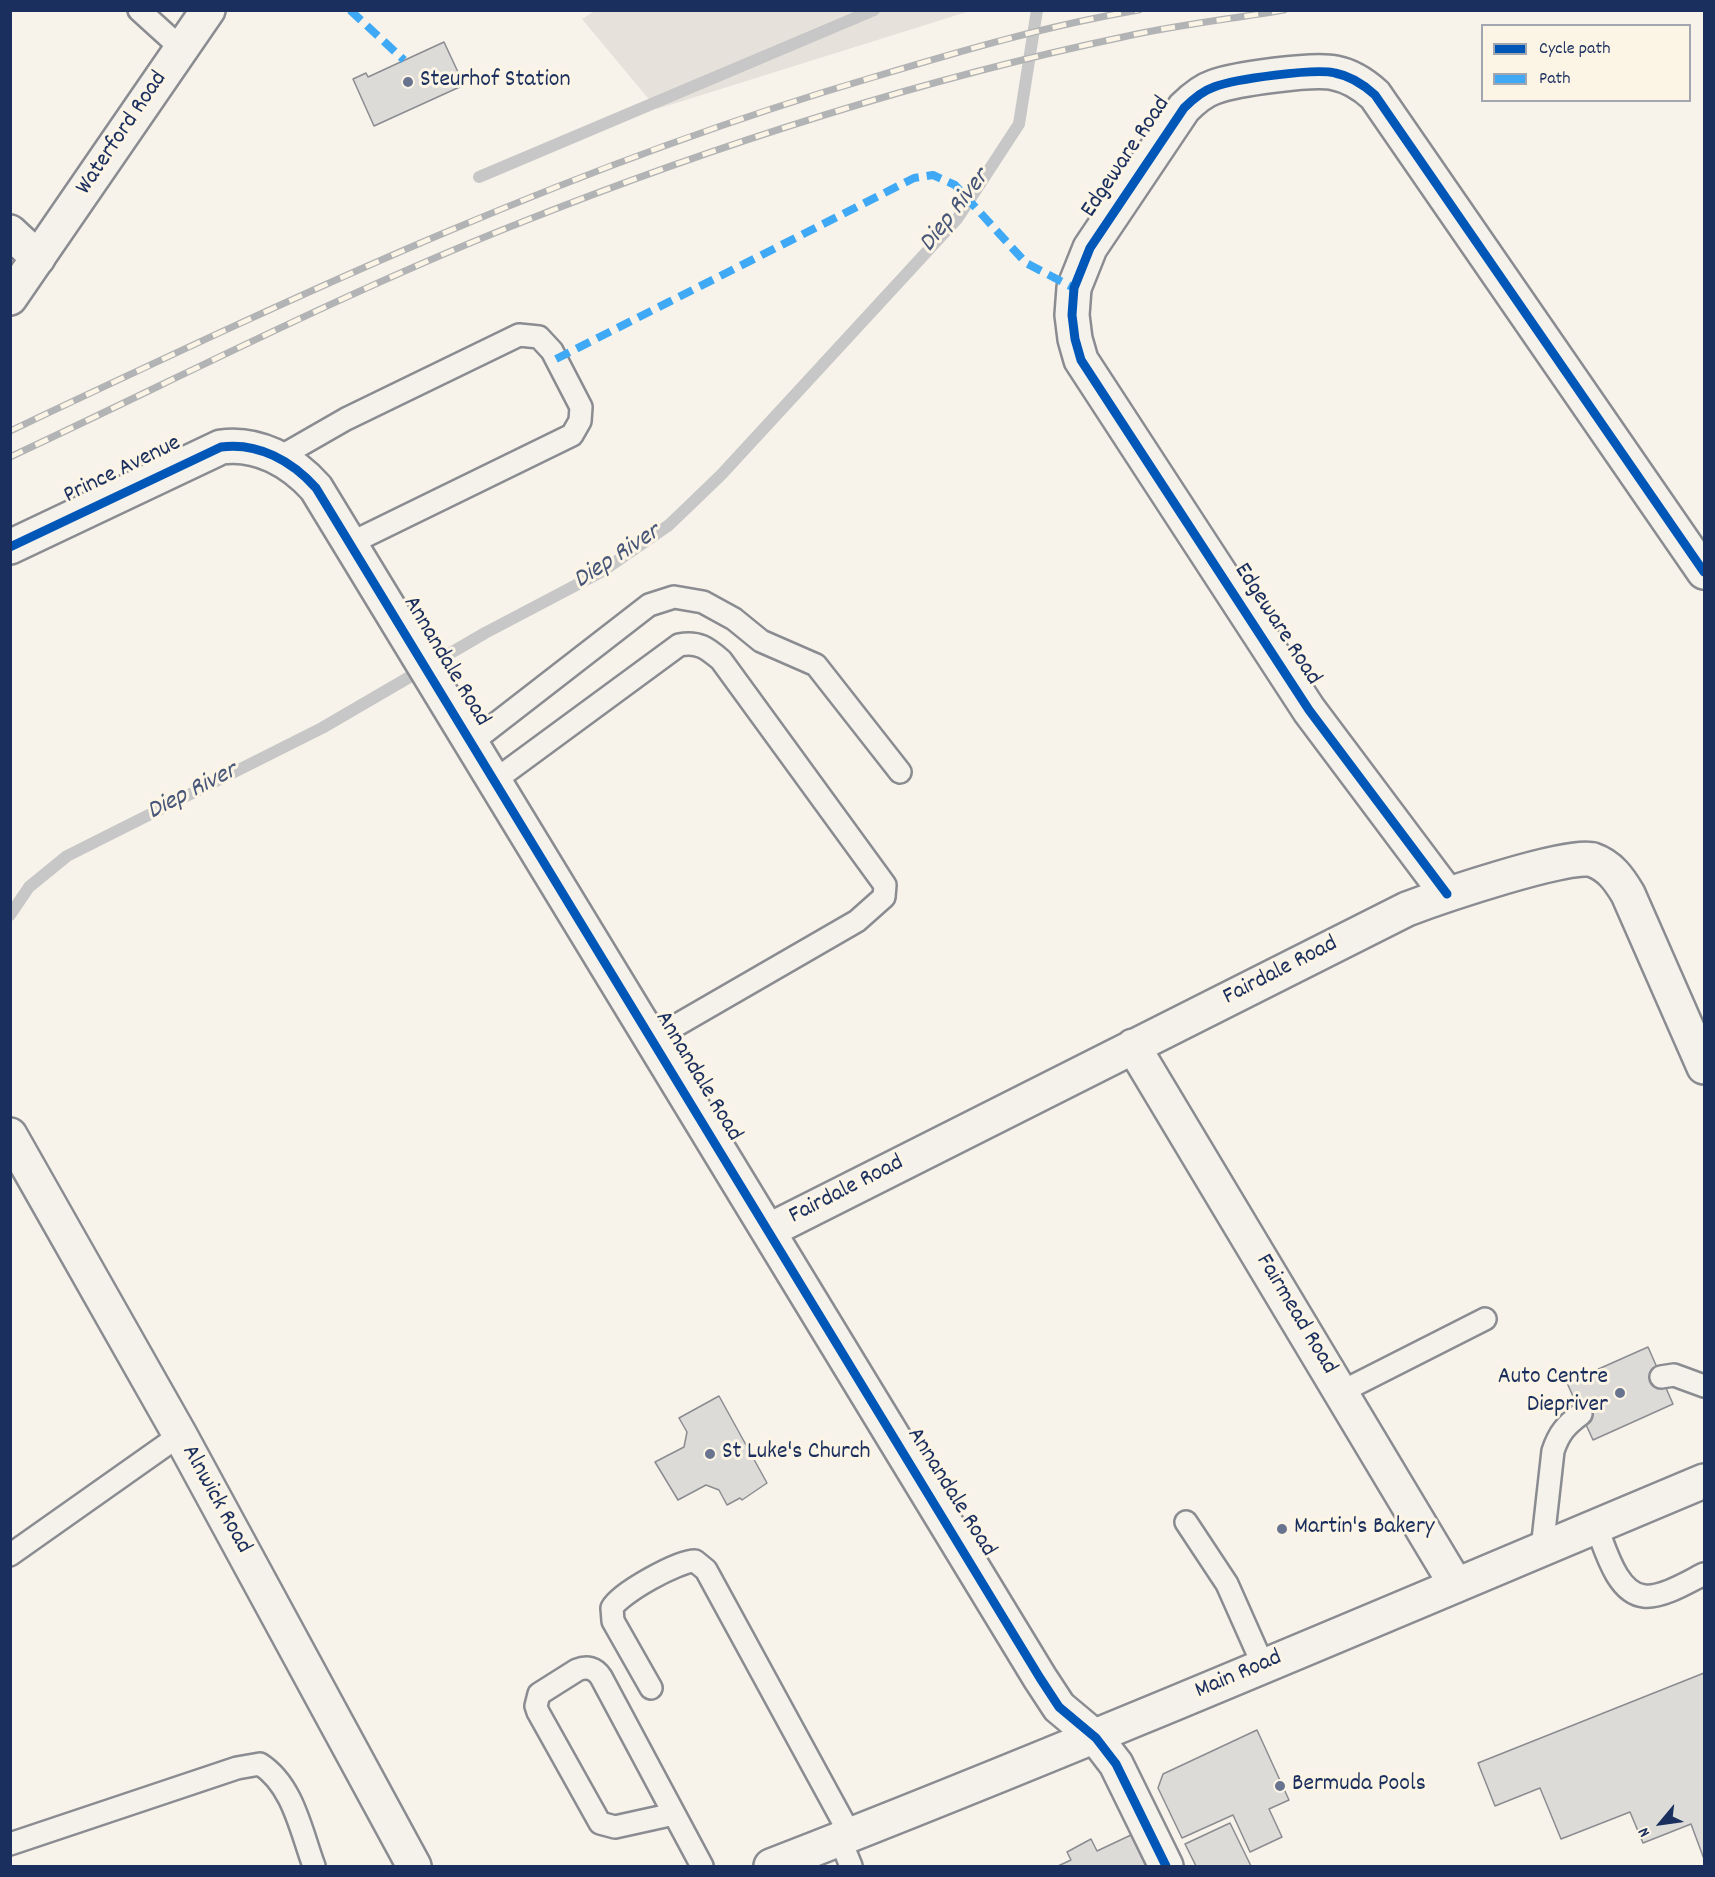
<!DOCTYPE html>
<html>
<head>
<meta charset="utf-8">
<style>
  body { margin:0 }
  #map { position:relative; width:1715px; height:1877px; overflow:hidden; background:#f7f3ea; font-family:Dekko,sans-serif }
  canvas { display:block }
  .frame { position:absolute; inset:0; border:12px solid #1b2f5e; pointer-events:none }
  .legend { position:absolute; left:1481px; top:24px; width:210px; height:78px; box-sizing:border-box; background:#fcf5e5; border:2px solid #a2a6af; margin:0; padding:8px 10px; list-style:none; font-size:18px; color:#1b2f5e }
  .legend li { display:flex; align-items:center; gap:12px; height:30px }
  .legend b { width:30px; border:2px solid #a2a6af }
  .north { position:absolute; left:1631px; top:1793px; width:60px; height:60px; -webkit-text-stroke:4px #fcf5e5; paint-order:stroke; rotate:241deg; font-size:16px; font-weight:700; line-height:24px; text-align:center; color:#1b2f5e }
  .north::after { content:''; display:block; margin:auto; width:21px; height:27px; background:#1b2f5e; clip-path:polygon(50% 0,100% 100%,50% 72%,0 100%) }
</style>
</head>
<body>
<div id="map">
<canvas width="1715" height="1877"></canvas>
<div class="frame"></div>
<ul class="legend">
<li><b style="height:8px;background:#0057b8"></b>Cycle path</li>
<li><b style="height:8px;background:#3fa9f5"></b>Path</li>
</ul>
<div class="north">N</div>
</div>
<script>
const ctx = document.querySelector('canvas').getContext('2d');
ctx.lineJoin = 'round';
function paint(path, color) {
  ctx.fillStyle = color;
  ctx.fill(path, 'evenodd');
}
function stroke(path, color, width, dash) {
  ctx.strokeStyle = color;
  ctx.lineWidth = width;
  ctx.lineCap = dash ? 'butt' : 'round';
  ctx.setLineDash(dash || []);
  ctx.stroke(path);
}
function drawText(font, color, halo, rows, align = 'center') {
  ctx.font = font + ' Dekko,sans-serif';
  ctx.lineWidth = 6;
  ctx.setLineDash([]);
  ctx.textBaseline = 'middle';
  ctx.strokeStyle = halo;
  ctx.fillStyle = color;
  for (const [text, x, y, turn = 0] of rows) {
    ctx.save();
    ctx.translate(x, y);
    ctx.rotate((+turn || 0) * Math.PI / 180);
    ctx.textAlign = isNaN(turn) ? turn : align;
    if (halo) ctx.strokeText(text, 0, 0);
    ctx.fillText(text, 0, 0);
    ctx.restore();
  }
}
const green = new Path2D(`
  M 596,10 L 970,10 L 970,11 L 657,109 L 582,19 Z`);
const stream = new Path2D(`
  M 479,177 L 874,10
  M 10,915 L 29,887 L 67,856 L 322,728 L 485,633 L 601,572 L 669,525 L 721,475 L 957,219 L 1019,124 L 1037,10`);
const building = new Path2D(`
  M 444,42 L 464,85 L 374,126 L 353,79 L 366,73 L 368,77 Z
  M 1648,1347 L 1673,1404 L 1593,1440 L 1567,1383 Z
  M 719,1396 L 767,1483 L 742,1500 L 740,1498 L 727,1505 L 719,1490 L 706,1485 L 678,1500 L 655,1462 L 684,1447 L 687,1432 L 679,1418 Z
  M 1704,1673 L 1704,1859 L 1691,1824 L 1643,1843 L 1630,1812 L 1561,1839 L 1540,1788 L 1495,1806 L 1478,1763 Z
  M 1257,1730 L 1289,1800 L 1269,1809 L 1282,1837 L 1250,1852 L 1233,1815 L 1182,1838 L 1158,1788 L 1163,1774 Z
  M 1230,1823 L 1251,1866 L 1196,1866 L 1185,1844 Z
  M 1131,1835 L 1146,1866 L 1058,1866 L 1071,1860 L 1067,1852 L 1091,1839 L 1097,1851 Z`);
const service = new Path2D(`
  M 139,10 L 182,49
  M 278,458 L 346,419 L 519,335 L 539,337 L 552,351 L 581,407 L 580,421 L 572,435 L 351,543
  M 471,743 L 649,605 L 674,597 L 703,602 L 734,619 L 761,641 L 816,665 L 900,772
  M 494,781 L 679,645 C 698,641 707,648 721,660 L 885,885 L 884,897 L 857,921 L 651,1040
  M 1661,1377 L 1674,1375 L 1704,1386
  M 1341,1392 L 1485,1319
  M 1186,1522 L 1227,1584 L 1263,1665
  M 1596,1526 C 1605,1547 1616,1593 1644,1596 C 1662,1598 1688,1582 1704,1574
  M 1542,1549 L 1553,1451 C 1559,1433 1566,1425 1581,1414
  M 10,1555 L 180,1435
  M 651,1688 L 613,1621 L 612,1608 C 620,1593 678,1561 695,1561 L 706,1570 L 851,1836
  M 674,1814 L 615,1827 L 600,1823 L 538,1712 L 536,1706 L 539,1694 L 577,1670 C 587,1666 595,1668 601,1677 L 702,1866
  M 840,1839 L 851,1866
  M 10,1844 L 237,1768 L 260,1764 C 293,1785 301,1831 314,1866`);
const minor = new Path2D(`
  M 10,232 L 38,258
  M 10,547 L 221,447 C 258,442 292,461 316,488 L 1040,1678 L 1059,1707 L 1096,1738 L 1116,1764 L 1166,1866
  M 1447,894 L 1309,710 L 1081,360 L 1075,339 L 1072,315 L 1074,288 L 1090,248 L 1184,108 C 1193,99 1202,91 1214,87 C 1235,79 1315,68 1335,73 C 1351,76 1363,84 1375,95 L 1704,572
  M 1133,1046 L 1456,1585
  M 10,1135 L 180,1435 L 414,1866
  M 768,1231 L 1407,909 C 1436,898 1570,852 1593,860 C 1610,866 1619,879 1628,894 L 1704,1067`);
const tertiary = new Path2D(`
  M 10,298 L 208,10`);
const secondary = new Path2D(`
  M 771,1866 C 1085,1744 1394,1611 1704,1481`);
const rail = new Path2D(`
  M 10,431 C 294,297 572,165 874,77 C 961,51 1049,25 1139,10
  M 10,457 C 177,379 341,294 512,226 C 710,147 914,81 1123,37 C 1176,25 1231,19 1284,10`);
const quiet = new Path2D(`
  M 350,10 L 404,60
  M 556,359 L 914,178 L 933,175 L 955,185 L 1026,263 L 1074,288`);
const cycleway = new Path2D(`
  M 10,547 L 221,447 C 258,442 292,461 316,488 L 1040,1678 L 1059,1707 L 1096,1738 L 1116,1764 L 1166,1866
  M 1447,894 L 1309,710 L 1081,360 L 1075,339 L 1072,315 L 1074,288 L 1090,248 L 1184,108 C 1193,99 1202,91 1214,87 C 1235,79 1315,68 1335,73 C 1351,76 1363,84 1375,95 L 1704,572`);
const markers = [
  [408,82,6,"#68748f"],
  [1620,1393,6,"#68748f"],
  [710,1454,6,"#68748f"],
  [1282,1529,6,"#68748f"],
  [1280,1786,6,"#68748f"]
];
const poiNames = [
  ["Steurhof Station",420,82],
  ["Auto Centre",1608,1379,"right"],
  ["Diepriver",1608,1407,"right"],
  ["St Luke's Church",722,1454],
  ["Martin's Bakery",1294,1529],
  ["Bermuda Pools",1292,1786]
];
const streetNames = [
  ["Waterford Road",123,134,-56],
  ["Edgeware Road",1127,158,-56],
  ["Prince Avenue",123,471,-26],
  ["Edgeware Road",1276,625,57],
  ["Annandale Road",445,662,59],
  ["Fairdale Road",1281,972,-27],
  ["Annandale Road",697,1077,59],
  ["Fairdale Road",847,1191,-27],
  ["Fairmead Road",1295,1315,59],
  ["Annandale Road",950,1493,58],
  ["Alnwick Road",215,1500,61],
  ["Main Road",1239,1676,-23]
];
const waterNames = [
  ["Diep River",956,212,-52],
  ["Diep River",618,558,-33],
  ["Diep River",193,793,-27]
];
paint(green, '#e6e2db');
stroke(stream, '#c7c7c7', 12);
paint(building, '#dddbd7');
stroke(building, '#8a8c91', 1.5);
stroke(service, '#8a8c91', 26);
stroke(minor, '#8a8c91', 38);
stroke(tertiary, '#8a8c91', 38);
stroke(secondary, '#8a8c91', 38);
stroke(service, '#f5f2ec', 21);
stroke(minor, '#f5f2ec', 33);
stroke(tertiary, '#f5f2ec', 33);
stroke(secondary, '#f5f2ec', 33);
stroke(rail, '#b2b3b4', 7);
stroke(rail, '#fcf5e5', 4.5, [14]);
stroke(quiet, '#3fa9f5', 8, [15, 8]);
stroke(cycleway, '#0057b8', 9);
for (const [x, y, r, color] of markers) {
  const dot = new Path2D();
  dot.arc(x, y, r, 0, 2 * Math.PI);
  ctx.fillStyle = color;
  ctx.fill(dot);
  stroke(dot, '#fcf5e5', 2);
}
drawText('24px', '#1b2f5e', '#fcf5e5', poiNames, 'left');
drawText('24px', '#1b2f5e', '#fcf5e5', streetNames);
drawText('italic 26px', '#485779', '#fcf5e5', waterNames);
</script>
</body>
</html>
